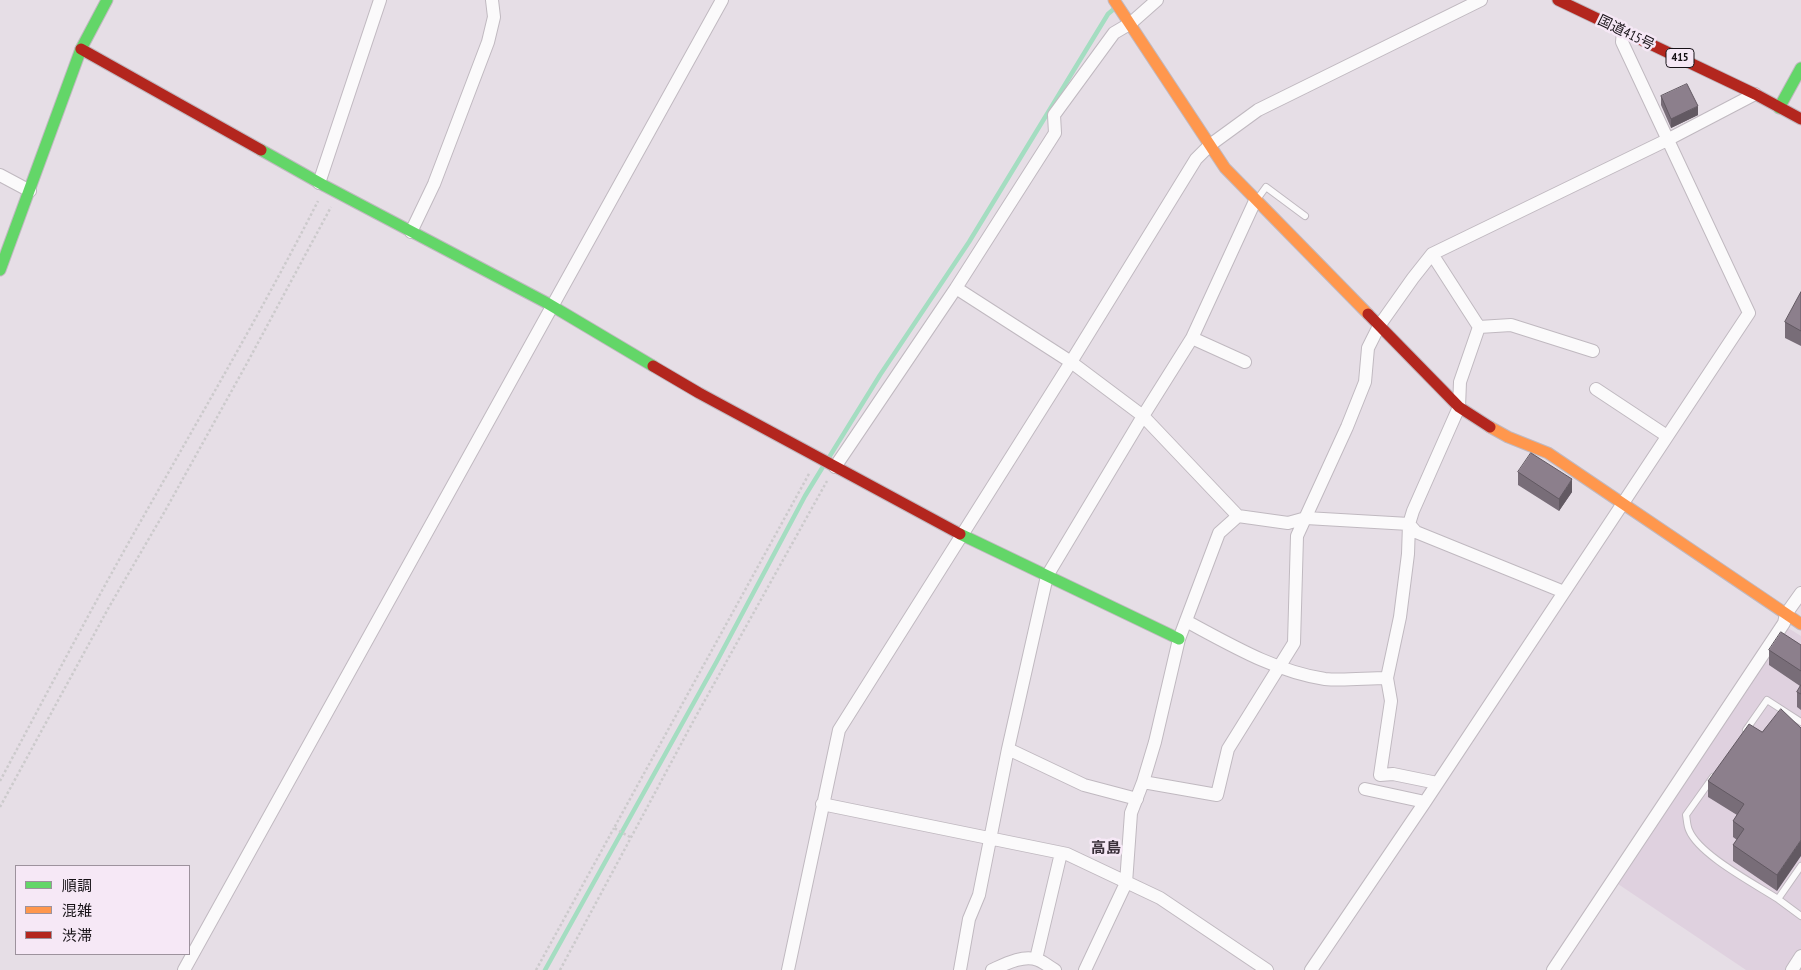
<!DOCTYPE html>
<html>
<head>
<meta charset="utf-8">
<style>
  body { margin:0 }
  #map { position:relative; width:1801px; height:970px; overflow:hidden; background:#e6dee6; font-family:"PT Sans Narrow","Noto Sans JP",sans-serif }
  canvas { display:block }
  .legend { position:absolute; left:15px; top:865px; width:175px; height:90px; box-sizing:border-box; background:#f6e8f6; border:1px solid #9d929d; margin:0; padding:6px 9px; list-style:none; font-size:15px; color:#171217 }
  .legend li { display:flex; align-items:center; gap:10px; height:25px }
  .legend b { width:25px; border:1px solid #9d929d }
</style>
</head>
<body>
<div id="map">
<canvas width="1801" height="970"></canvas>
<ul class="legend">
<li><b style="height:6px;background:#63d668"></b>順調</li>
<li><b style="height:6px;background:#ff974d"></b>混雑</li>
<li><b style="height:6px;background:#b3261e"></b>渋滞</li>
</ul>
</div>
<script>
const ctx = document.querySelector('canvas').getContext('2d');
ctx.lineJoin = 'round';
function paint(path, color) {
  ctx.fillStyle = color;
  ctx.fill(path, 'evenodd');
}
function stroke(path, color, width, dash) {
  ctx.strokeStyle = color;
  ctx.lineWidth = width;
  ctx.lineCap = dash ? 'butt' : 'round';
  ctx.setLineDash(dash || []);
  ctx.stroke(path);
}
function drawText(font, color, halo, rows, align = 'center') {
  ctx.font = font + ' "PT Sans Narrow","Noto Sans JP",sans-serif';
  ctx.lineWidth = 5;
  ctx.setLineDash([]);
  ctx.textBaseline = 'middle';
  ctx.strokeStyle = halo;
  ctx.fillStyle = color;
  for (const [text, x, y, turn = 0] of rows) {
    ctx.save();
    ctx.translate(x, y);
    ctx.rotate((+turn || 0) * Math.PI / 180);
    ctx.textAlign = isNaN(turn) ? turn : align;
    if (halo) ctx.strokeText(text, 0, 0);
    ctx.fillText(text, 0, 0);
    ctx.restore();
  }
}
const built = new Path2D(`
  M 1788,628 L 1801,636 L 1801,970 L 1746,970 L 1618,884 Z`);
const stream = new Path2D(`
  M 828,459 L 880,375 L 969,242 L 1108,14 L 1115,8
  M 545,970 L 717,661 L 805,496 L 824,465`);
const path = new Path2D(`
  M 0,781 C 47,693 93,605 142,519 C 202,413 263,309 318,201
  M 0,807 L 109,607 L 165,511 L 246,365 L 331,207
  M 630,837 L 614,828 L 810,472
  M 536,970 L 614,828
  M 560,970 L 695,718 L 827,481`);
const lane = new Path2D(`
  M 1258,198 L 1266,187 L 1305,216
  M 1746,730 L 1767,700 L 1801,722
  M 1713,777 L 1686,815 C 1687,820 1687,826 1689,830 C 1699,855 1755,884 1778,899
  M 1801,866 L 1778,899 L 1801,916`);
const street = new Path2D(`
  M 0,175 L 30,191
  M 319,183 L 380,0
  M 411,232 L 434,184 L 488,42 L 494,17 L 492,0
  M 1432,254 L 1479,327 L 1511,325 L 1593,351
  M 1192,338 L 1255,201
  M 1596,389 L 1667,436
  M 835,467 L 956,288
  M 1238,516 L 1143,416 L 1192,338 L 1245,362
  M 1409,524 L 1416,532 L 1564,592
  M 1186,621 C 1229,644 1276,672 1325,679 C 1343,681 1367,678 1387,678
  M 1008,749 L 1047,576 L 1143,416 L 1071,362 L 956,288 L 1055,133 L 1054,115 L 1114,33 L 1131,23 L 1157,0
  M 1143,782 L 1217,795 L 1228,749 L 1294,643 L 1297,536 L 1347,427 L 1365,382 L 1368,348 L 1379,326 L 1413,278 L 1432,254 L 1667,140 L 1755,94
  M 1437,783 L 1393,774 L 1380,775 L 1391,701 L 1387,678 L 1400,617 L 1408,554 L 1409,524 L 1413,511 L 1459,407 L 1460,382 L 1479,327
  M 1365,789 L 1425,802
  M 822,804 L 1067,854 L 1160,898 L 1267,970
  M 1036,959 L 1061,853
  M 184,970 L 722,0
  M 788,970 L 839,730 L 1071,362 L 1196,159 L 1210,145 L 1258,110 L 1481,0
  M 960,970 L 969,919 L 979,895 L 1008,749 L 1084,785 L 1137,799
  M 992,970 C 1005,964 1024,954 1038,960 C 1044,962 1049,967 1055,970
  M 1085,970 L 1126,883 L 1131,813 L 1143,782 L 1155,742 L 1179,639 L 1219,533 L 1238,516 L 1288,523 L 1306,518 L 1409,524
  M 1311,970 L 1425,802 L 1749,313 L 1622,42 L 1623,31
  M 1553,970 L 1784,623 L 1786,614 L 1801,593
  M 1792,970 L 1801,956`);
const fast = new Path2D(`
  M 1779,108 L 1801,68
  M 261,150 L 325,186 L 547,303 L 653,366
  M 0,270 L 81,49 L 107,0
  M 960,534 L 1179,639`);
const slow = new Path2D(`
  M 1114,0 L 1225,168 L 1368,314
  M 1490,427 L 1508,437 L 1548,453 L 1801,624`);
const jam = new Path2D(`
  M 1558,0 L 1755,94 L 1801,119
  M 81,49 L 261,150
  M 1368,314 L 1459,407 L 1490,427
  M 653,366 L 699,393 L 960,534`);
const wall = new Path2D(`
  M 1661,96 L 1698,115 L 1671,128 L 1661,105 Z
  M 1801,292 L 1801,346 L 1785,338 L 1785,322 Z
  M 1518,472 L 1572,492 L 1559,511 L 1518,485 Z
  M 1801,645 L 1801,710 L 1797,707 L 1797,692 L 1800,686 L 1769,665 L 1769,650 Z
  M 1801,728 L 1777,891 L 1733,861 L 1733,845 L 1737,840 L 1733,837 L 1733,821 L 1737,815 L 1708,797 L 1708,781 L 1762,732 Z`);
const shadedWall = new Path2D(`
  M 1698,106 L 1698,115 L 1671,128 L 1671,119 Z
  M 1572,479 L 1572,492 L 1559,511 L 1559,499 Z
  M 1801,840 L 1801,856 L 1777,891 L 1777,875 Z`);
const building = new Path2D(`
  M 1687,84 L 1698,106 L 1671,119 L 1661,96 Z
  M 1801,292 L 1801,331 L 1785,322 Z
  M 1531,453 L 1572,479 L 1559,499 L 1518,472 Z
  M 1781,632 L 1801,645 L 1801,671 L 1769,650 Z
  M 1801,685 L 1801,694 L 1797,692 Z
  M 1781,709 L 1801,728 L 1801,840 L 1777,875 L 1733,845 L 1744,829 L 1733,821 L 1744,804 L 1708,781 L 1749,724 L 1762,732 Z`);
const shields = [
  [1680,58,28]
];
const shieldNames = [
  ["415",1680,58]
];
const streetNames = [
  ["国道415号",1626,33,26]
];
const neighbourhoodNames = [
  ["高島",1106,849]
];
paint(built, '#dfd1df');
stroke(stream, '#a4ddc1', 4.5);
stroke(lane, '#c0b9c0', 8);
stroke(street, '#c0b9c0', 14);
stroke(fast, '#c0b9c0', 13);
stroke(slow, '#c0b9c0', 13);
stroke(jam, '#c0b9c0', 13);
stroke(path, '#cccacc', 2.5, [2.5, 2.5]);
stroke(lane, '#fbfafb', 6);
stroke(street, '#fbfafb', 12);
stroke(fast, '#63d668', 11);
stroke(slow, '#ff974d', 11);
stroke(jam, '#b3261e', 11);
paint(wall, '#786d78');
paint(shadedWall, '#625962');
paint(building, '#8c7f8c');
stroke(building, '#625962', 1);
for (const [x, y, w] of shields) {
  const box = new Path2D();
  box.roundRect(x - w / 2, y - 9.5, w, 19, 4);
  ctx.fillStyle = '#f6e8f6';
  ctx.fill(box);
  stroke(box, '#171217', 1);
}
drawText('bold 12px', '#171217', null, shieldNames);
drawText('14px', '#171217', '#f6e8f6', streetNames);
drawText('bold 15px', '#392e39', '#f6e8f6', neighbourhoodNames);
</script>
</body>
</html>
